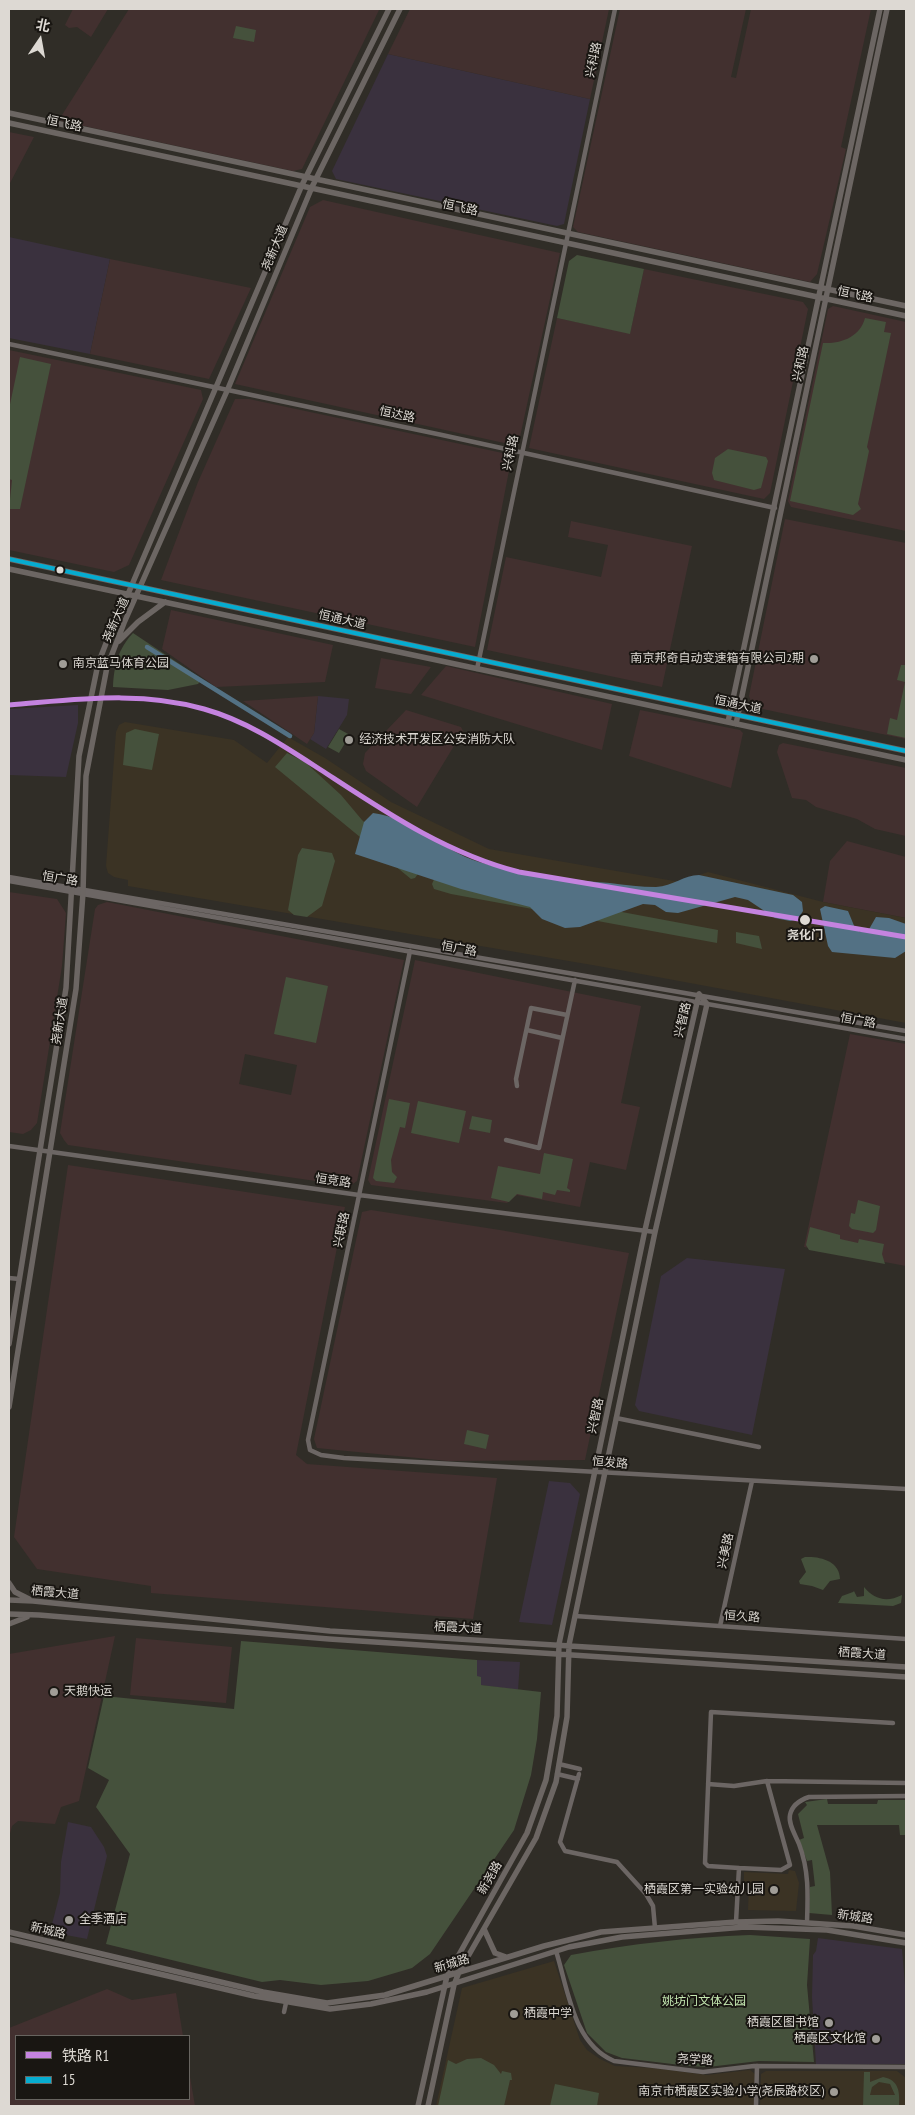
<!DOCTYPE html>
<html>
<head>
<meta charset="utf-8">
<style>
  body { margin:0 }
  #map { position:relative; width:915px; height:2115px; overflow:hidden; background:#302d27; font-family:"PT Sans Narrow","Noto Sans SC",sans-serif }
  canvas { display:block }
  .frame { position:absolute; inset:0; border:10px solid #ddd9d3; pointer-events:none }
  .legend { position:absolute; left:15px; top:2035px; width:175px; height:65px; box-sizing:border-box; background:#191612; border:1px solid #67645f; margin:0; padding:6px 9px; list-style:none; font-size:15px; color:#ddd9d3 }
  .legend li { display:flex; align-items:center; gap:10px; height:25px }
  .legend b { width:25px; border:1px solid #67645f }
  .north { position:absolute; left:15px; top:15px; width:50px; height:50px; -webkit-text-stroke:4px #191612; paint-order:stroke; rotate:12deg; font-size:14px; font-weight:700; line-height:20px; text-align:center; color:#ddd9d3 }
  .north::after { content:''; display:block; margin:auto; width:18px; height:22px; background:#ddd9d3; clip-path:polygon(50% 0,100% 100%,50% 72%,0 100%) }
</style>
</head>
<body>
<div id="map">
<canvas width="915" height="2115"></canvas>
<div class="frame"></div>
<ul class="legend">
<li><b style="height:6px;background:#c483df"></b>铁路 R1</li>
<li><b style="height:6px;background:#06acd0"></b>15</li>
</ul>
<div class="north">北</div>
</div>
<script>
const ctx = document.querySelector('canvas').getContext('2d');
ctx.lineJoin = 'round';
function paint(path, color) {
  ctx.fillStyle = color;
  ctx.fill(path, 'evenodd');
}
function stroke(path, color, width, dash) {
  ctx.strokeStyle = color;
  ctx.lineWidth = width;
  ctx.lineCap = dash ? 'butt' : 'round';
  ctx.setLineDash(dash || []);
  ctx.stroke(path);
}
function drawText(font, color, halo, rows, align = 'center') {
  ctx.font = font + ' "PT Sans Narrow","Noto Sans SC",sans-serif';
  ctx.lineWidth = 4;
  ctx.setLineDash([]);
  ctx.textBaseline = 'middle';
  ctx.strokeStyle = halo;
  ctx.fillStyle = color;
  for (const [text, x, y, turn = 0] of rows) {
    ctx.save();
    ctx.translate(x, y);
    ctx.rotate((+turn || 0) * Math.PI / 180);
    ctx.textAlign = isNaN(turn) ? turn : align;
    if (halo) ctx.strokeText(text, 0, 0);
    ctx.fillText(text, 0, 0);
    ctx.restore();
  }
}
const commercial = new Path2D(`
  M 388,54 L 590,99 L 564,224 L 557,226 L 336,179 L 332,171 Z
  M 9,237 L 110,259 L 90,354 L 9,338 Z
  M 318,696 L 349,699 L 347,715 L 326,749 L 310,739 L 314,733 Z
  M 78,705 L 78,723 L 66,777 L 9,775 L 9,709 Z
  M 687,1258 L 785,1269 L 752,1435 L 639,1411 L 635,1405 L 661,1276 Z
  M 549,1481 L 570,1483 L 580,1494 L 552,1625 L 519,1622 Z
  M 477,1660 L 520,1662 L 518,1690 L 481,1685 L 477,1677 Z
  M 68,1822 L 91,1827 L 104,1847 L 107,1856 L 87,1939 L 50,1932 L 60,1893 L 61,1862 Z
  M 818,1938 L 902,1949 L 906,1997 L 906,2064 L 816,2065 L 812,1997 L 813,1955 L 816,1951 Z`);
const industrial = new Path2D(`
  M 73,9 L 108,9 L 91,37 L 77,27 L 69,28 L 65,25 Z
  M 129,9 L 371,9 L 379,10 L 302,169 L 293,171 L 61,121 L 62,115 Z
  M 410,9 L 609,9 L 590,99 L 388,54 Z
  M 620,9 L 746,9 L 731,77 L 736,78 L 751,9 L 871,9 L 841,147 L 846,149 L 817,274 L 810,282 L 578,232 L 573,227 Z
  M 9,132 L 34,137 L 9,185 Z
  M 323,200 L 560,253 L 518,446 L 235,384 L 310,207 Z
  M 110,259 L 251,288 L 209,379 L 90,354 Z
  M 644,269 L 803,302 L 808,309 L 770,493 L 764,499 L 529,448 L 557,318 L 630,333 Z
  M 833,306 L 906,322 L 906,531 L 791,507 L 788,501 L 827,314 L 828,309 Z
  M 9,350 L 201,390 L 203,399 L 129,565 L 114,572 L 9,550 Z
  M 235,399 L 249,399 L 512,455 L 475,647 L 161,580 L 198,482 Z
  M 785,519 L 906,543 L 906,739 L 753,707 L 749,696 Z
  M 571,521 L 692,546 L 662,687 L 487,650 L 506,557 L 601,577 L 608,545 L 568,537 Z
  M 171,610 L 333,645 L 325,682 L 216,687 L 162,649 Z
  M 381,658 L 431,667 L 411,694 L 375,688 Z
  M 446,666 L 612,704 L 602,750 L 421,695 Z
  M 318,696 L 314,733 L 307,744 L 243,701 Z
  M 406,710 L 461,727 L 463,731 L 417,807 L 366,771 L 363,764 L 365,753 Z
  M 640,710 L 740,730 L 743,733 L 731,788 L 629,756 Z
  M 783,743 L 906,768 L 906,836 L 875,829 L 857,819 L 816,807 L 806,800 L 792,798 L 777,752 L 779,745 Z
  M 847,841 L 906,857 L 906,918 L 823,902 L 830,861 Z
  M 9,892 L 57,899 L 66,913 L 62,966 L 37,1123 L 31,1130 L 23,1134 L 9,1132 Z
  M 107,902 L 404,960 L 357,1181 L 350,1186 L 68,1145 L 64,1140 L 60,1133 L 95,909 L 98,905 ZM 245,1054 L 297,1065 L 291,1095 L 239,1084 Z
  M 415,960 L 641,1006 L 621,1103 L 640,1107 L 626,1170 L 590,1162 L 580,1207 L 517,1195 L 507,1203 L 371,1185 L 368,1180 Z
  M 850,1034 L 906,1044 L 906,1266 L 804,1247 Z
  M 68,1165 L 345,1207 L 296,1455 L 307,1464 L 497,1478 L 473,1619 L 151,1593 L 151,1586 L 37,1569 L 14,1537 Z
  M 371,1210 L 500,1230 L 629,1253 L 585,1460 L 448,1461 L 317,1448 L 314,1439 L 362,1212 Z
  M 115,1636 L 79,1801 L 61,1807 L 55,1824 L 18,1821 L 12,1826 L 9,1837 L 9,1654 Z
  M 136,1638 L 232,1647 L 226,1703 L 130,1695 Z
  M 107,1989 L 132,2000 L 176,1993 L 183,2036 L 16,2036 L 16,2099 L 189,2099 L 189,2071 L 195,2106 L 9,2106 L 9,2028 Z`);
const built = new Path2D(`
  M 125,722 L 234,740 L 267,763 L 288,737 L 325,758 L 391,802 L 489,849 L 680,882 L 708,872 L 823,902 L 906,918 L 906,1023 L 598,966 L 128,886 L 128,880 L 114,877 L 108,873 L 106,866 L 116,732 L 119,725 Z
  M 789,1870 L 795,1871 L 799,1883 L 796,1911 L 748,1910 L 749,1884 L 744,1884 L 744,1872 L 788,1874 Z
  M 554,1961 L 580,2040 L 587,2050 L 600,2059 L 615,2066 L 653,2068 L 707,2075 L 750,2070 L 755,2074 L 754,2106 L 436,2106 L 462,1988 Z
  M 766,2071 L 897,2071 L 906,2078 L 906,2106 L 760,2106 L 761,2074 Z`);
const green = new Path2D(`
  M 236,26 L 256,30 L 254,42 L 233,38 Z
  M 577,255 L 644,269 L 630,334 L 557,318 L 569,261 Z
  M 865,318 L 886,322 L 884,332 L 891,333 L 867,447 L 869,451 L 858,504 L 861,509 L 853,515 L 790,501 L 823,343 C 841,344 860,337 865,318 Z
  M 20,357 L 51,364 L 20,509 L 9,509 L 12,480 L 9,479 L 9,409 Z
  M 728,449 L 766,457 L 768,461 L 761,488 L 754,490 L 714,480 L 712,473 L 715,458 Z
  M 133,633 L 202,679 L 198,684 L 168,690 L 113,687 C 114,666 118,649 133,633 Z
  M 906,661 L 906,738 L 887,734 L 890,718 L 897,720 L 905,682 L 897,680 L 901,665 L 905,665 Z
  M 135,729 L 159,734 L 152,770 L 123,765 L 126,733 Z
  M 339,729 L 350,735 L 339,753 L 328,747 Z
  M 287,753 L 305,762 L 341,795 L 362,820 L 393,850 L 422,868 L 415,878 L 411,879 L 275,767 Z
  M 302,848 L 332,853 L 335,861 L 322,906 L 307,917 L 294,915 L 288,910 L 298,855 Z
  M 435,877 L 718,930 L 717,943 L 451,894 L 434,889 L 432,884 Z
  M 736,932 L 759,936 L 762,949 L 736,943 Z
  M 286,977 L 328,986 L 316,1043 L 274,1034 Z
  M 389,1099 L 410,1103 L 405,1128 L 400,1127 L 391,1160 L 392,1172 L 397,1177 L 394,1183 L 376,1181 L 373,1178 Z
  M 418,1101 L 466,1111 L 459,1143 L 411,1133 Z
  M 472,1116 L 492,1120 L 490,1133 L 469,1129 Z
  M 544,1153 L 573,1159 L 567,1188 L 570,1190 L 570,1192 L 557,1190 L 555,1195 L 543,1192 L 542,1199 L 517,1194 L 509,1202 L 491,1198 L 498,1166 L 540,1174 Z
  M 858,1200 L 880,1206 L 876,1230 L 873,1233 L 852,1229 L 849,1226 L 851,1213 L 855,1214 Z
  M 810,1227 L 840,1235 L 840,1239 L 858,1243 L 859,1239 L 884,1244 L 882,1254 L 885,1264 L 809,1250 L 806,1245 Z
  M 467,1430 L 489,1435 L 486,1449 L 464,1444 Z
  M 805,1557 C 820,1556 840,1561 840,1579 L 830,1581 L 823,1590 L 812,1586 L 800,1584 L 799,1581 L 806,1572 L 801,1559 Z
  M 859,1586 L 854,1591 L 857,1597 L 864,1596 L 864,1587 C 874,1599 886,1603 902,1595 L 901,1603 L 893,1606 L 838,1603 L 842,1596 L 853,1592 Z
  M 241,1641 L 477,1660 L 477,1676 L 481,1677 L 481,1685 L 541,1692 L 537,1739 L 531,1775 L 514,1830 L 430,1954 L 412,1968 L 368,1981 L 321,1985 L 280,1980 L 262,1982 L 106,1944 L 130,1854 L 96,1807 L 109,1780 L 88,1768 L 104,1696 L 234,1709 Z
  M 827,1799 L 828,1804 L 877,1804 L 878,1800 L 906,1800 L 906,1835 L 900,1835 L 899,1825 L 817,1825 L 830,1872 L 832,1915 L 809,1913 L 810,1887 L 815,1886 L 812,1860 L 807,1861 L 799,1840 L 804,1838 L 798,1814 L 807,1805 L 805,1802 Z
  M 750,1935 L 810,1939 L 807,1985 L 814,2062 L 759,2061 L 708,2067 L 689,2066 L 622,2058 L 606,2052 L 587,2033 L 564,1965 L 571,1955 C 631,1944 690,1937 750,1935 Z
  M 481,2058 L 494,2065 L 501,2074 L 502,2071 L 511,2073 L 512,2080 L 510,2080 L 504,2106 L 438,2106 L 448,2060 L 456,2064 L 467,2059 Z
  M 864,2072 L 870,2072 L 870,2082 L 883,2077 C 899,2080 900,2092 899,2106 L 863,2106 ZM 879,2082 L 890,2084 L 895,2095 L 870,2095 L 872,2087 Z
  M 555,2084 L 599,2093 L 597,2106 L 550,2106 Z`);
const water = new Path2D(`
  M 373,813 C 412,818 441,850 479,862 C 521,875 567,880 610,883 C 625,885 641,887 656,887 C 673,886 684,875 699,875 L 793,895 L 802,902 L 803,911 L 798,919 L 790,921 L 775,918 L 748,900 L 735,897 L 678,913 L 666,912 L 655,905 L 643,904 L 580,927 L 565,928 L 542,919 L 530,907 L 461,889 L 355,854 L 364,822 Z
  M 825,906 L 848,911 L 855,928 L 860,932 L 868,931 L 876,917 L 889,918 L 906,924 L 906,951 L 895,958 L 832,952 L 828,946 L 820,909 Z`);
const canal = new Path2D(`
  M 147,647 L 290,736`);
const minor = new Path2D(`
  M 9,344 L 442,435 L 775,508
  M 477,669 L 615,9
  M 9,877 L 906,1031
  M 9,881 L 906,1039
  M 410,951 L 308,1440 L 310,1450 L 321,1455 L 344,1458 L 906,1489
  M 527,1030 L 562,1038
  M 517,1086 L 516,1079 L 531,1008 L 567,1015
  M 506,1140 L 539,1148 L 575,980
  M 9,1146 L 359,1195 L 655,1232
  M 9,1278 L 19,1279
  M 616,1418 L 759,1447
  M 575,1616 L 906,1639
  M 720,1626 L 752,1481
  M 559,1764 L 580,1769
  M 557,1774 L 578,1779
  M 579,1774 L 560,1842 L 565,1851 L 617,1862 L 646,1894 L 653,1906 L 655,1928
  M 708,1784 L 734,1786 L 767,1781 L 906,1783
  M 739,1868 L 781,1870 L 790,1865 L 767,1781
  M 736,1922 L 739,1868 L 708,1866 L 705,1863 L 711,1712 L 893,1723
  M 807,1922 C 808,1895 809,1870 799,1844 C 796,1836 788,1824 790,1815 C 792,1805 800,1800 809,1797 L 906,1796
  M 556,1951 C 568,1989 573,2044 614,2061 L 703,2072 L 754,2066 L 906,2067
  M 284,2012 L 286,2003
  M 756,2106 L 757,2066`);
const major = new Path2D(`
  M 9,113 L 906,306
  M 9,123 L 906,316
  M 9,559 L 906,751
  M 9,569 L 906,760
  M 119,641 L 138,622 L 165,602
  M 728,722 L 880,9
  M 736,724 L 887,9
  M 9,1344 L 66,988 L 79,756 L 98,664 L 115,620 L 128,594 L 302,185 L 389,9
  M 9,1407 L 76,989 L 83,893 L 86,776 L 107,667 L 124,623 L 227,391 L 312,187 L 400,9
  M 9,1583 L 15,1592 L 29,1599
  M 9,1600 L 33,1601 L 330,1631 L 906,1667
  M 9,1614 L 39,1615 L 329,1639 L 906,1677
  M 9,1624 L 27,1617
  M 484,1929 L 495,1953 L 506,1957
  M 9,1932 L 263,1992 L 327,2003 L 385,1995 L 544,1946 L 601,1932 L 736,1922 L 778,1921 L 853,1926 L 906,1935
  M 9,1939 L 254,1996 L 330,2009 L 371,2004 L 427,1992 L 569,1947 L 622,1937 L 745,1927 L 827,1930 L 906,1943
  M 418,2106 L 447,1976 L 527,1833 L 546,1780 L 557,1716 L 559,1644 L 645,1230 L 699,994
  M 428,2106 L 454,1985 L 459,1972 L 536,1838 L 556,1782 L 567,1717 L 569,1645 L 655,1232 L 707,1004 L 699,994`);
const bus1 = new Path2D(`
  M 9,559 L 906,751`);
const rail1 = new Path2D(`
  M 9,705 C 74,700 140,690 204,709 C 247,721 284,746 321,770 C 384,811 445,853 519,872 L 906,937`);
const markers = [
  [60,570,4.5,"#ddd9d3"],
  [814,659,5,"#a09d97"],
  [63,664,5,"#a09d97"],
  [349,740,5,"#a09d97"],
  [805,920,6,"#ddd9d3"],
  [54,1692,5,"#a09d97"],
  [774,1890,5,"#a09d97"],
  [69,1920,5,"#a09d97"],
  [514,2014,5,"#a09d97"],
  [829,2023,5,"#a09d97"],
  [876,2039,5,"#a09d97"],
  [834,2092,5,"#a09d97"]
];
const streetNames = [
  ["兴科路",594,60,-78],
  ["恒飞路",64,124,12],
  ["恒飞路",460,208,12],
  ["尧新大道",275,248,-67],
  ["恒飞路",855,295,12],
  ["兴和路",801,364,-78],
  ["恒达路",397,415,12],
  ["兴科路",511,453,-78],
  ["尧新大道",116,620,-66],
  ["恒通大道",342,620,13],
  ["恒通大道",738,705,12],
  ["恒广路",60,879,9],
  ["恒广路",459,949,10],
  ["兴智路",683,1020,-77],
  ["尧新大道",60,1021,-81],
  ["恒广路",858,1021,10],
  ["恒竞路",333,1181,8],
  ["兴联路",342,1230,-78],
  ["兴智路",596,1416,-78],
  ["恒发路",610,1463,5],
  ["兴美路",726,1551,-78],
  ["栖霞大道",55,1593,5],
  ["恒久路",742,1617,4],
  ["栖霞大道",458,1628,3],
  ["栖霞大道",862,1654,4],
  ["新尧路",490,1878,-60],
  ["新城路",855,1917,8],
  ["新城路",48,1931,13],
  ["新城路",452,1964,-17],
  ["尧学路",695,2060,3]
];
const poiNames = [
  ["南京邦奇自动变速箱有限公司2期",804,659],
  ["南京蓝马体育公园",73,664,"left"],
  ["经济技术开发区公安消防大队",359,740,"left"],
  ["天鹅快运",64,1692,"left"],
  ["栖霞区第一实验幼儿园",764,1890],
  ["全季酒店",79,1920,"left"],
  ["栖霞中学",524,2014,"left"],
  ["栖霞区图书馆",819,2023],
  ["栖霞区文化馆",866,2039],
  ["南京市栖霞区实验小学(尧辰路校区)",824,2092]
];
const stopNames = [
  ["尧化门",805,936]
];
const parkNames = [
  ["姚坊门文体公园",704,2002]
];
paint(commercial, '#3a313e');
paint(industrial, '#42302f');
paint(built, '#3b3324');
paint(green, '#45513c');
paint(water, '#537184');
stroke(canal, '#537184', 4.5);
stroke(minor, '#6c6664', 4.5);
stroke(major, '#6c6663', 5.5);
stroke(bus1, '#06acd0', 4);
stroke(rail1, '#c483df', 5);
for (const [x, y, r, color] of markers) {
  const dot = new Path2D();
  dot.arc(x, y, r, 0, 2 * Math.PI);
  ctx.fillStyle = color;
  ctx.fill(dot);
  stroke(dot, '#191612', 2);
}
drawText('12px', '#ddd9d3', '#191612', streetNames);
drawText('12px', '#ddd9d3', '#191612', poiNames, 'right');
drawText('bold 12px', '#ddd9d3', '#191612', stopNames);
drawText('12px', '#c5e8b2', '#191612', parkNames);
</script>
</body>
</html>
